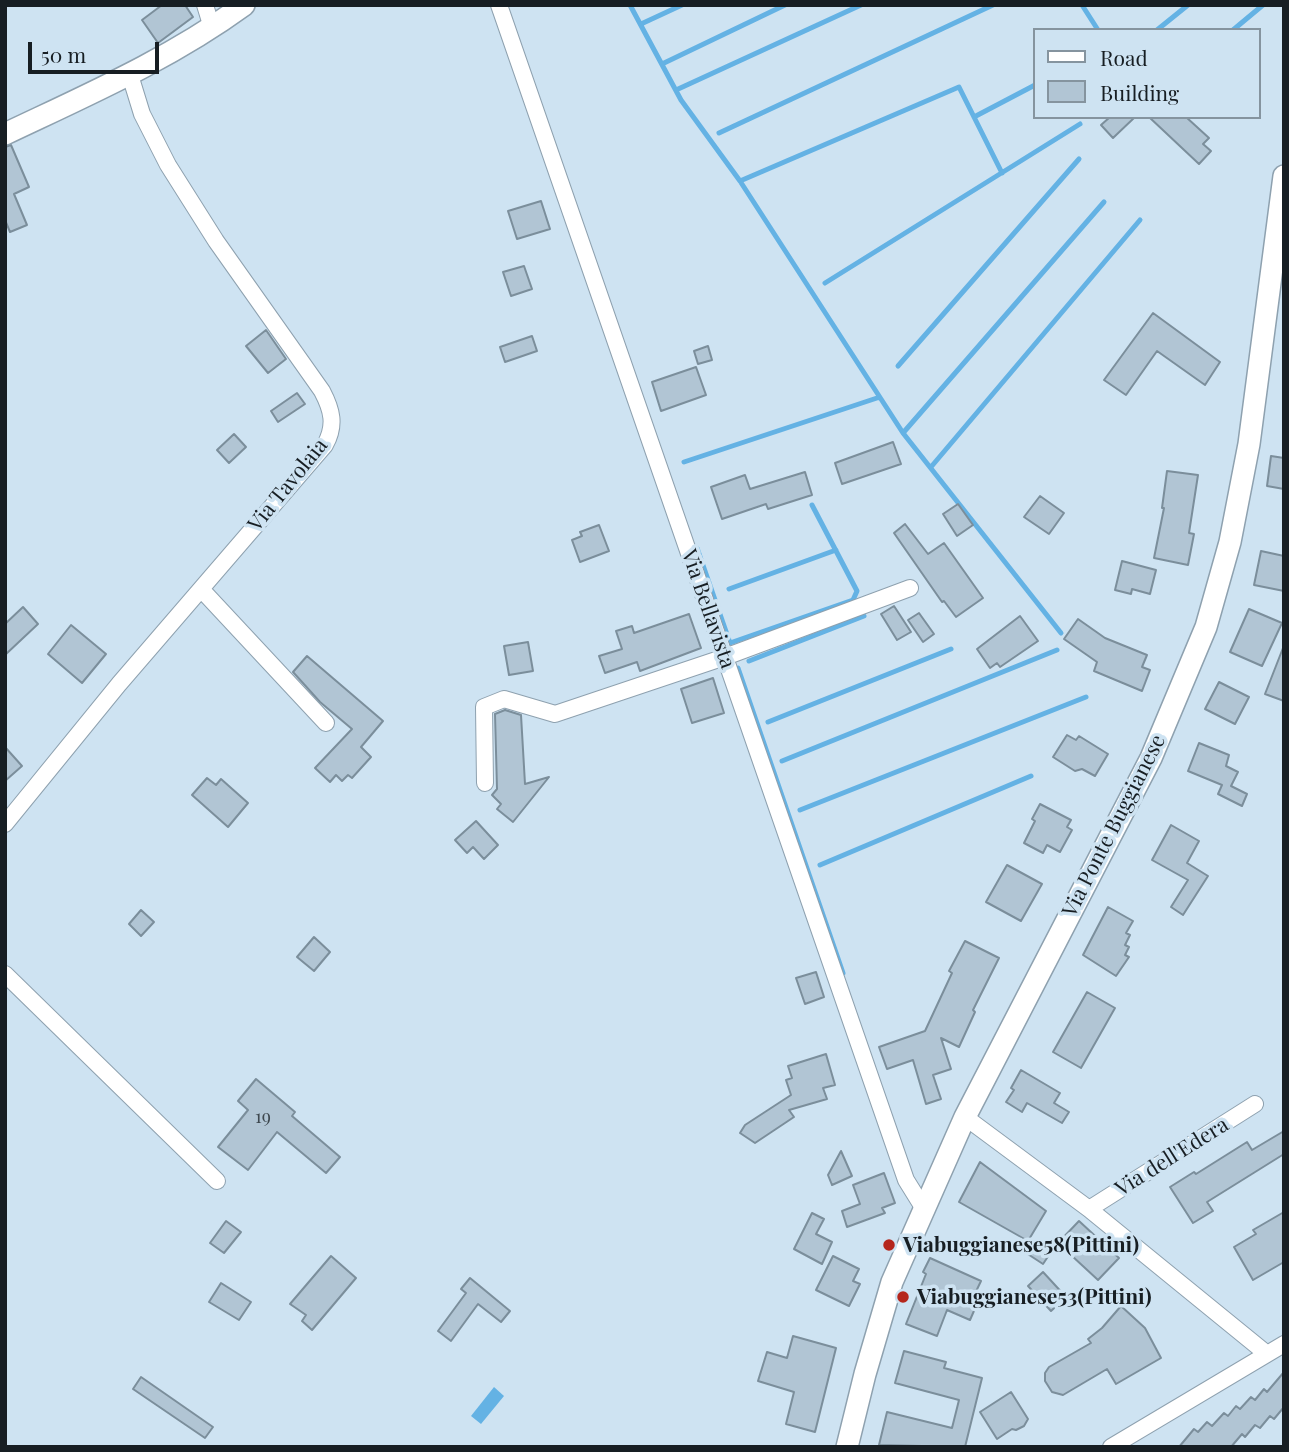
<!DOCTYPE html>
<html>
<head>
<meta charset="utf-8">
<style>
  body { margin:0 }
  #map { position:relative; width:1289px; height:1452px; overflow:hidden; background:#cee3f2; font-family:"Playfair Display",serif }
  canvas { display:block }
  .frame { position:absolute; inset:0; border:7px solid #171e23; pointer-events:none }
  .legend { position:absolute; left:1033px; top:28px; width:228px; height:91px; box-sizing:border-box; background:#cee3f2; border:2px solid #85949f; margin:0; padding:9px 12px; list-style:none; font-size:21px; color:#171e23 }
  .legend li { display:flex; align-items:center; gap:14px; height:35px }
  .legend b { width:35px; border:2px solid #85949f }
  .scale { position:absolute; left:28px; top:42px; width:131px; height:32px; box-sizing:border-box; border:4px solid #171e23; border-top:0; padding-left:9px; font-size:21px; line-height:24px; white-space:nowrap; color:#171e23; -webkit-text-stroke:5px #cee3f2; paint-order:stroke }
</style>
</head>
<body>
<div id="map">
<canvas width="1289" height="1452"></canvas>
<div class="frame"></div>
<ul class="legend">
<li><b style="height:9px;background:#fff"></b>Road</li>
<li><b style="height:19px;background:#b1c5d4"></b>Building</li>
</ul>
<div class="scale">50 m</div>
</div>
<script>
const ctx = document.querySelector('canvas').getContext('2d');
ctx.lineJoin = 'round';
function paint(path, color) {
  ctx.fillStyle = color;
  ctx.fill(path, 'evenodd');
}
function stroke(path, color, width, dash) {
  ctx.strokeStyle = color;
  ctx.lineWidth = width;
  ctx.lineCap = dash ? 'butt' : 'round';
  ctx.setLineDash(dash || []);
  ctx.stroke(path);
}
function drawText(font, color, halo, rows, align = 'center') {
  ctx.font = font + ' "Playfair Display",serif';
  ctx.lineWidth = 7;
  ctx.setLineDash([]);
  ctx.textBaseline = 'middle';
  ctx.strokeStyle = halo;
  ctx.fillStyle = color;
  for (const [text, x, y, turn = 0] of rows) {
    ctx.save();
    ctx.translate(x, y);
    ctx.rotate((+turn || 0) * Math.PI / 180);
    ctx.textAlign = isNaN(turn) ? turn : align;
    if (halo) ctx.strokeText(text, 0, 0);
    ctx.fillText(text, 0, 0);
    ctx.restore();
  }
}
const water = new Path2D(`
  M 494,1387 L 504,1396 L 481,1424 L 471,1416 Z`);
const stream = new Path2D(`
  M 630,5 L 681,100 L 740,181 L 903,433 L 1061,633
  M 1082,5 L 1098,30
  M 641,24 L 682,5
  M 1157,30 L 1188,5
  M 1233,30 L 1263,5
  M 662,64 L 785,5
  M 676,90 L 861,5
  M 974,117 L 1035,85
  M 719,133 L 993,5
  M 740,181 L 959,87 L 1002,173
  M 825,283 L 1080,124
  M 898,366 L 1079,159
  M 903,433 L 1104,202
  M 684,462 L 877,398
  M 931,467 L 1140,220
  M 697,548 L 730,643 L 853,600 L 857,591 L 812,505
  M 729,589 L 836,550
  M 749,661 L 864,616
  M 738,668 L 843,973
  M 768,722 L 951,649
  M 782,761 L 1057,650
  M 800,810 L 1086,697
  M 820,865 L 1031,776`);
const building = new Path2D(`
  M 162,5 L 185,5 L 193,17 L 158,43 L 142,20 Z
  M 1110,117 L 1135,117 L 1113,138 L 1101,125 Z
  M 1149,117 L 1186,117 L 1209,138 L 1203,144 L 1211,151 L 1199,164 Z
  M 11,145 L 29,187 L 14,194 L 27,225 L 10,232 L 5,220 L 5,147 Z
  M 541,201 L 550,229 L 517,239 L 508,211 Z
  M 524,266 L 532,289 L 511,296 L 503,272 Z
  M 1153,313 L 1220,362 L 1205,385 L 1157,351 L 1126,395 L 1104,380 Z
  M 266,330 L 286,359 L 268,373 L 246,346 Z
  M 532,336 L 537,351 L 505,362 L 500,347 Z
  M 708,346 L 712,360 L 698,364 L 694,351 Z
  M 696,367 L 706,395 L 661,411 L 652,382 Z
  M 297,393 L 305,404 L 278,422 L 271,411 Z
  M 234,434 L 246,447 L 229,463 L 217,450 Z
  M 893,442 L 901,464 L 842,484 L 835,463 Z
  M 1271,456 L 1284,458 L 1284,489 L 1267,486 Z
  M 1167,471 L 1198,475 L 1189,533 L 1194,534 L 1188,565 L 1154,558 L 1164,508 L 1162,508 Z
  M 805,472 L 812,495 L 768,509 L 766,504 L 722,519 L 711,487 L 745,475 L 750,489 Z
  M 1040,496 L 1064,513 L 1049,534 L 1024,517 Z
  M 958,504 L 973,525 L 957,536 L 943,514 Z
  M 905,524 L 928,554 L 944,543 L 983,598 L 956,617 L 944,601 L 942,602 L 894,533 Z
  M 599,525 L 609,551 L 580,562 L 572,540 L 582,536 L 580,532 Z
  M 1261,551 L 1284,556 L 1284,591 L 1254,585 Z
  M 1122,561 L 1156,570 L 1150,594 L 1132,589 L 1131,594 L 1115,590 Z
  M 894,606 L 911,632 L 897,640 L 881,614 Z
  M 23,607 L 38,624 L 5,655 L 5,624 Z
  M 1249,609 L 1282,623 L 1262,666 L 1230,652 Z
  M 919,613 L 934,634 L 923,642 L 908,620 Z
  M 689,614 L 701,648 L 640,671 L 637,662 L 605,673 L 599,656 L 622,649 L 616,631 L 632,626 L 634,633 Z
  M 1020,616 L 1038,641 L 1000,667 L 997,663 L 990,668 L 977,649 Z
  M 1078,619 L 1105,638 L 1147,655 L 1142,667 L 1150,670 L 1142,691 L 1094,671 L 1097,662 L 1064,639 Z
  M 71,625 L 106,654 L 82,683 L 48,654 Z
  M 528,642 L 533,671 L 509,675 L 504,646 Z
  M 1283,648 L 1284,648 L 1284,701 L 1265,694 Z
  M 307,656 L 383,721 L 361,747 L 371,757 L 352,778 L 348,775 L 342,781 L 336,775 L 330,782 L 315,768 L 352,729 L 320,702 L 293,672 Z
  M 713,678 L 724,713 L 692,723 L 681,689 Z
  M 1219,682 L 1249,697 L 1235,724 L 1205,709 Z
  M 505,710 L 521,715 L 525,784 L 549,777 L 513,822 L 497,809 L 501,804 L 492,795 L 497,789 L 495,714 Z
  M 1067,735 L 1076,740 L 1079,736 L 1108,754 L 1095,776 L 1082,769 L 1075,771 L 1053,757 Z
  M 1199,743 L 1229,755 L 1226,766 L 1238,772 L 1231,786 L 1247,794 L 1242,806 L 1218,794 L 1222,785 L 1188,771 Z
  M 5,747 L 22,766 L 5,781 Z
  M 207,778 L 216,785 L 221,779 L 248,803 L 228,827 L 192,795 Z
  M 1040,804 L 1071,820 L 1067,827 L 1072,830 L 1060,852 L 1047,845 L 1043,853 L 1024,843 L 1035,821 L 1032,819 Z
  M 476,821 L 498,845 L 484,859 L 473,847 L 467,853 L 455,840 Z
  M 1171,825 L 1199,841 L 1187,863 L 1208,876 L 1183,915 L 1171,907 L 1188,880 L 1152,860 Z
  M 1007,865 L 1042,884 L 1021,921 L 986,902 Z
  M 1108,907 L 1133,921 L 1126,933 L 1130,935 L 1125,945 L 1129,947 L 1125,955 L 1129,957 L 1116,976 L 1083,955 Z
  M 141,910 L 154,922 L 141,936 L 129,924 Z
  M 314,937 L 330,952 L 314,971 L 297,957 Z
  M 965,941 L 999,958 L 973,1010 L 975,1012 L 959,1047 L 941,1038 L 951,1069 L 933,1075 L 941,1099 L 926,1104 L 913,1060 L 887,1069 L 879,1047 L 925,1031 L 952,973 L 949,971 Z
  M 816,972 L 824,997 L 805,1004 L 796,978 Z
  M 1087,992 L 1115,1008 L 1081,1068 L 1053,1052 Z
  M 826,1054 L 835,1085 L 823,1088 L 827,1099 L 789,1110 L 794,1117 L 755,1143 L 740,1133 L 745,1125 L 791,1095 L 786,1080 L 792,1078 L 788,1066 Z
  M 1021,1070 L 1060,1093 L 1054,1103 L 1069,1112 L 1062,1123 L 1027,1103 L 1022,1112 L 1006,1102 L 1014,1090 L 1011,1088 Z
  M 256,1079 L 295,1112 L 292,1116 L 340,1157 L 326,1173 L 277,1132 L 248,1170 L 218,1147 L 248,1110 L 238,1101 Z
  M 1284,1131 L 1284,1154 L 1207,1202 L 1213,1211 L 1193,1223 L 1170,1187 L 1194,1172 L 1196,1174 L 1247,1142 L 1252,1150 Z
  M 841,1151 L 852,1176 L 832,1185 L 828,1175 Z
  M 980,1162 L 1046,1211 L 1028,1241 L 959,1202 Z
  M 884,1173 L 895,1203 L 882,1208 L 885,1213 L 847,1227 L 842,1211 L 860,1204 L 853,1185 Z
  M 1284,1212 L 1284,1262 L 1253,1280 L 1234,1247 L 1256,1234 L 1253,1230 Z
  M 812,1213 L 824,1219 L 816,1234 L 832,1242 L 822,1264 L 794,1249 Z
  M 226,1221 L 241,1232 L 224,1253 L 210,1243 Z
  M 1079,1221 L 1119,1258 L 1098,1280 L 1058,1243 Z
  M 1017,1247 L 1053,1249 L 1043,1264 Z
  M 331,1256 L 356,1278 L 312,1330 L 302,1321 L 306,1315 L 290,1304 Z
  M 833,1256 L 859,1269 L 853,1281 L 860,1284 L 849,1306 L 816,1290 Z
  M 930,1258 L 981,1281 L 971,1302 L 977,1304 L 970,1320 L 947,1310 L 937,1336 L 906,1324 L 926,1274 L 923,1272 Z
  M 1043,1272 L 1066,1297 L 1051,1311 L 1028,1286 Z
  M 470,1278 L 510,1311 L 501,1322 L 478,1304 L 451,1341 L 438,1331 L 466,1293 L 461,1289 Z
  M 221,1283 L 251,1302 L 239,1320 L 209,1302 Z
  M 1121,1306 L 1145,1328 L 1161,1358 L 1116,1384 L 1107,1369 L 1063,1395 L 1052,1392 L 1045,1381 L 1045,1373 L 1049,1367 L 1091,1343 L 1088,1339 L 1102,1328 Z
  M 793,1336 L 836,1348 L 815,1432 L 786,1424 L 794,1392 L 758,1381 L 767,1352 L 787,1358 Z
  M 904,1351 L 946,1362 L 944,1368 L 982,1378 L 965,1447 L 879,1445 L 887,1412 L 952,1428 L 959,1400 L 895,1383 Z
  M 1284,1372 L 1284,1407 L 1274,1419 L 1270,1416 L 1260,1428 L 1255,1425 L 1245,1437 L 1242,1434 L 1231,1447 L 1179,1447 L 1194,1429 L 1198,1432 L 1207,1422 L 1212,1426 L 1224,1413 L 1228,1416 L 1236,1406 L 1240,1409 L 1251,1397 L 1255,1400 L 1264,1389 L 1267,1392 Z
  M 141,1377 L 213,1427 L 205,1438 L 133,1389 Z
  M 1011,1392 L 1028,1419 L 1024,1426 L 1016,1430 L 1012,1429 L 997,1439 L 980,1412 Z`);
const minor = new Path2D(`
  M 205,5 L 212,28
  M 499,5 L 906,1180 L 924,1209
  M 201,589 L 326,723
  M 485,783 L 484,707 L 504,699 L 555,714 L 725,657 L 910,588
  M 5,824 L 119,684 L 325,445 C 336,425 332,410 322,391 L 216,241 L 168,165 L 142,114 L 130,75
  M 5,974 L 217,1181
  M 965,1117 L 1089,1209 L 1267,1354
  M 1089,1209 L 1255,1104
  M 1111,1447 L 1284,1344`);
const secondary = new Path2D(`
  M 5,134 C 87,95 170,59 244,5
  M 847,1447 L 865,1374 L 892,1282 L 965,1117 L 1151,758 L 1206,627 L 1230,542 L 1249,444 L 1284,176`);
const markers = [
  [889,1245,7,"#b5261c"],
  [903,1297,7,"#b5261c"]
];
const numberNames = [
  ["19",263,1117]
];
const streetNames = [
  ["Via Tavolaia",288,485,-51],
  ["Via Bellavista",708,609,71],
  ["Via Ponte Buggianese",1114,826,-63],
  ["Via dell'Edera",1172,1157,-32]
];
const poiNames = [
  ["Viabuggianese58(Pittini)",903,1245],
  ["Viabuggianese53(Pittini)",917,1297]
];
paint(water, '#64b2e4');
stroke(stream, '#64b2e4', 5);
paint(building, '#b1c5d4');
stroke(building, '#7b8e9b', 2);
stroke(minor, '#8ea1af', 18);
stroke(secondary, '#8ea1af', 24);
stroke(minor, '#fff', 16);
stroke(secondary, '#fff', 21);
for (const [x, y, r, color] of markers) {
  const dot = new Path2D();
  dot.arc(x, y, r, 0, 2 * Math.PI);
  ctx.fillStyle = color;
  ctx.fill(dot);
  stroke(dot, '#cee3f2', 2.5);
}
drawText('18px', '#3e484f', null, numberNames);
drawText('21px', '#171e23', '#cee3f2', streetNames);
drawText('bold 21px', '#171e23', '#cee3f2', poiNames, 'left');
</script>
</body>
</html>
